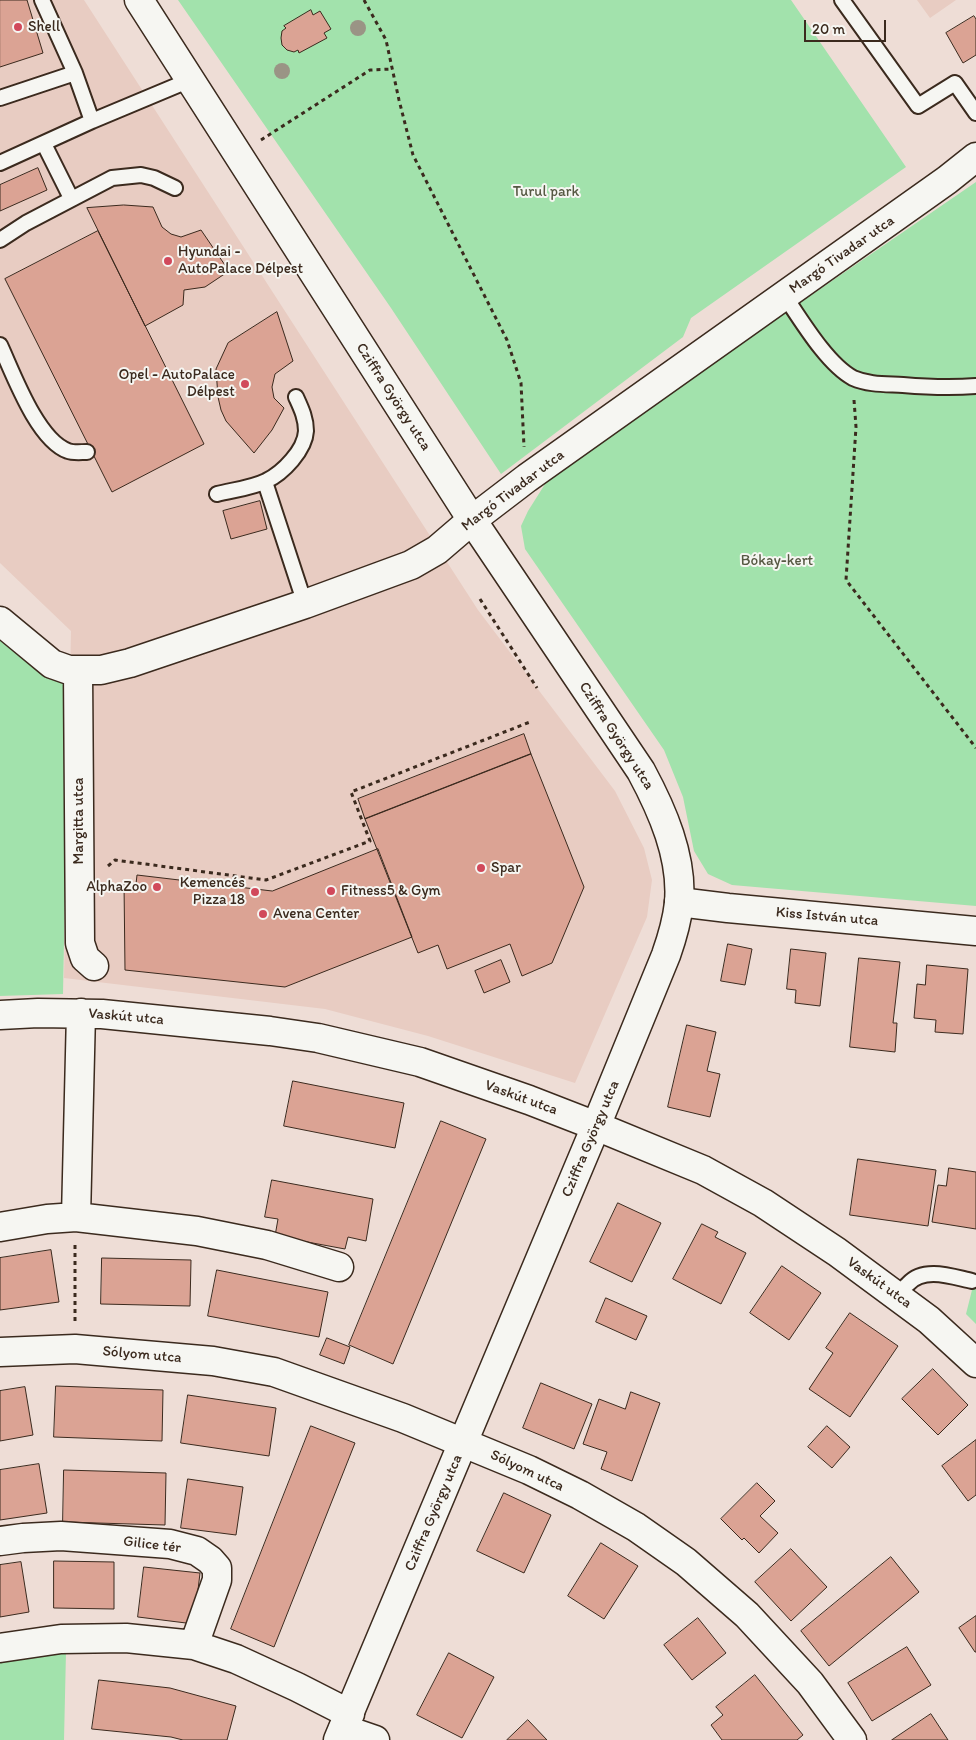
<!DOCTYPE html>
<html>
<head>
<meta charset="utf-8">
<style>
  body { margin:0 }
  #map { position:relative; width:976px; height:1740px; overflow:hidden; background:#eeddd6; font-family:Itim,sans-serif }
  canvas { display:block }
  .scale { position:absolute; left:804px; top:20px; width:82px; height:22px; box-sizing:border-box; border:2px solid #3b2a1e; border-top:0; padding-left:6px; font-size:15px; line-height:18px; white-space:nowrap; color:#3b2a1e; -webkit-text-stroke:4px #f6f6f2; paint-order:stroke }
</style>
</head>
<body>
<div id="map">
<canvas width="976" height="1740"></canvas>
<div class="scale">20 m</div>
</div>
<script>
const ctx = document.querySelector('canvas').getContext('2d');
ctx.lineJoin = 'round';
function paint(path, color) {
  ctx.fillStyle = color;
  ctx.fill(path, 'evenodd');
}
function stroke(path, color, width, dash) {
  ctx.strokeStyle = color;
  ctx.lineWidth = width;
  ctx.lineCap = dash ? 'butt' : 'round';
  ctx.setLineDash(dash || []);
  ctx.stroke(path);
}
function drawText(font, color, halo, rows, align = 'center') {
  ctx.font = font + ' Itim,sans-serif';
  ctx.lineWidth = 4;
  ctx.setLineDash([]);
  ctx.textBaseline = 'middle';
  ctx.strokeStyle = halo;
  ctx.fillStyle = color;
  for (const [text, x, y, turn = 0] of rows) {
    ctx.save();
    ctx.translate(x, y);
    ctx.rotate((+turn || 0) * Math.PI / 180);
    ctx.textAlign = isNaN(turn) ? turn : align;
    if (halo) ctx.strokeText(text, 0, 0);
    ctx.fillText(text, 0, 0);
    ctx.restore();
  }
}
const built = new Path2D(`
  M 0,0 L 84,0 L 478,610 L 615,791 L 644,848 L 652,880 L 647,917 L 575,1083 L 428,1036 L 325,1009 L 64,978 L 71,631 L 0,563 Z
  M 917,0 L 956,0 L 930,18 Z`);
const green = new Path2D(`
  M 178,0 L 791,0 L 906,167 L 691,318 L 683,337 L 501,474 L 391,308 Z
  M 976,182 L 976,906 L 732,885 L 708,874 L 694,851 L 683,797 L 664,750 L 525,549 L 521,526 L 528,511 L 552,473 Z
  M 0,621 L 69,670 L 63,994 L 0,996 Z
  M 976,1274 L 976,1324 L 966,1314 Z
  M 66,1652 L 64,1740 L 0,1740 L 0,1660 Z`);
const building = new Path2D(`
  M 0,0 L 27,0 L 43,53 L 0,67 Z
  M 311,10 L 313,15 L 320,11 L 331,29 L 324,33 L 327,38 L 299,53 L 298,50 L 294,52 L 287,50 L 282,45 L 281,38 L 282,31 L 286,28 L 284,26 Z
  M 974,16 L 976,19 L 976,55 L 963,63 L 946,33 Z
  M 38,168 L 47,190 L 0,211 L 0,185 Z
  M 124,205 L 153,207 L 162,227 L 171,234 L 181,237 L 201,230 L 229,271 L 205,287 L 184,290 L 183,305 L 145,326 L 87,208 Z
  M 98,231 L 204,444 L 112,492 L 5,279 Z
  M 277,312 L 293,361 L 275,374 L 272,387 L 274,398 L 284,408 L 272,430 L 254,453 L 226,421 L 221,410 L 218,397 L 216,369 L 228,343 Z
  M 260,501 L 267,529 L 231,539 L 223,511 Z
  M 524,734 L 531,754 L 365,819 L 358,799 Z
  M 531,754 L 584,887 L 552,963 L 522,976 L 510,944 L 447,969 L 438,945 L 418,953 L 365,819 Z
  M 378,849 L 412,937 L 285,987 L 125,970 L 124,883 L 136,884 L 137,875 L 272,891 Z
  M 728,944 L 752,949 L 745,985 L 721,981 Z
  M 791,949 L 826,953 L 820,1006 L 795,1003 L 796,990 L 787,989 Z
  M 859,958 L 900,962 L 893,1023 L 897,1023 L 895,1052 L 850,1047 Z
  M 501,960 L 510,982 L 484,993 L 475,971 Z
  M 927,965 L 968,969 L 963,1034 L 935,1032 L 936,1020 L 914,1018 L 917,984 L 925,985 Z
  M 687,1025 L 716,1032 L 707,1071 L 720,1074 L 710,1117 L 668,1107 Z
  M 293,1081 L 404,1103 L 395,1148 L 284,1126 Z
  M 441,1121 L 486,1139 L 393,1364 L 349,1345 Z
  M 858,1159 L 936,1170 L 928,1226 L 850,1215 Z
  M 949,1168 L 976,1172 L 976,1229 L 932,1222 L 938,1185 L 946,1186 Z
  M 272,1180 L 373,1199 L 366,1241 L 348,1237 L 345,1249 L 275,1236 L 278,1219 L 265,1217 Z
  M 618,1203 L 661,1223 L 632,1282 L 590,1262 Z
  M 702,1224 L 718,1232 L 715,1237 L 746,1253 L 721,1304 L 673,1279 Z
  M 51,1250 L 59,1302 L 0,1310 L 0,1258 Z
  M 102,1258 L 191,1260 L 190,1306 L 101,1304 Z
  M 782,1266 L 821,1293 L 789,1340 L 750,1313 Z
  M 217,1270 L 328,1292 L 319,1337 L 208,1316 Z
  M 606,1298 L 647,1316 L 636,1340 L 596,1322 Z
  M 850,1313 L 898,1346 L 850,1417 L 809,1389 L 833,1353 L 826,1348 Z
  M 327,1338 L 350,1347 L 344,1364 L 320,1355 Z
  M 933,1369 L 968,1405 L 938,1435 L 902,1399 Z
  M 541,1383 L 592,1404 L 574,1449 L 523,1428 Z
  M 56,1386 L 163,1390 L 162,1441 L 54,1437 Z
  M 25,1387 L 33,1435 L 0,1441 L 0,1391 Z
  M 631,1392 L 660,1403 L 632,1481 L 601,1469 L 607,1452 L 583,1444 L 599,1399 L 625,1409 Z
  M 188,1395 L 276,1408 L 269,1456 L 181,1443 Z
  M 311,1426 L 355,1443 L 274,1647 L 231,1629 Z
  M 827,1426 L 850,1447 L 832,1468 L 808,1447 Z
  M 976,1440 L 976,1495 L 968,1501 L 942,1466 Z
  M 39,1464 L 47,1513 L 0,1520 L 0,1470 Z
  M 64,1470 L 166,1473 L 165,1525 L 63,1522 Z
  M 188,1479 L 243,1487 L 236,1535 L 181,1528 Z
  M 757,1483 L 775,1501 L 760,1516 L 778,1533 L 759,1553 L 744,1538 L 742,1540 L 721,1519 Z
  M 504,1493 L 551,1515 L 524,1573 L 477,1551 Z
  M 601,1543 L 638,1566 L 604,1619 L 568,1596 Z
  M 791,1549 L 827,1587 L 791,1621 L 755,1582 Z
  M 891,1557 L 919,1592 L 829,1666 L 801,1631 Z
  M 54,1561 L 114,1562 L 114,1609 L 54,1608 Z
  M 21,1562 L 29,1612 L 0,1617 L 0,1565 Z
  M 144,1567 L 200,1573 L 194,1624 L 138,1617 Z
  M 976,1616 L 976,1652 L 975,1652 L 959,1628 Z
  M 698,1618 L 726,1653 L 692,1680 L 664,1645 Z
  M 907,1647 L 931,1685 L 872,1721 L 848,1683 Z
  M 449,1653 L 494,1677 L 462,1738 L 417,1715 Z
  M 755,1675 L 803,1735 L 797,1740 L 722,1740 L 711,1725 L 723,1715 L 716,1707 Z
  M 99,1680 L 170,1688 L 236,1706 L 227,1740 L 183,1740 L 171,1737 L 92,1729 Z
  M 931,1714 L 948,1740 L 892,1740 Z
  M 528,1720 L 547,1740 L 507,1740 Z`);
const path = new Path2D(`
  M 364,0 L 386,40 L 399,100 L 413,155 L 507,340 L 521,383 L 524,447
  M 261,140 L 370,70 L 392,69
  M 854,400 L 856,427 L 846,580 L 976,748
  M 480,599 L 537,688
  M 108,866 L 115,860 L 266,880 L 370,841 L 351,792 L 530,722
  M 75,1321 L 75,1245`);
const lane = new Path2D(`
  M 42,0 L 75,73 L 92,121
  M 842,0 L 918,106 L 955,83 L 976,113
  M 0,98 L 75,73
  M 44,144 L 71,198
  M 0,163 L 92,121 L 190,80
  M 0,240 L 26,223 L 112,178 L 141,175 L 154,178 L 175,188
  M 784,295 C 801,320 827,364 853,378 C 869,385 886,384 903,385 C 927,387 951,388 976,386
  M 0,345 C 13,373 37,440 68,451 C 73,453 81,452 87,452
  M 265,482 L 305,604
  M 217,494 C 233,490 252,488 266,481 C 283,473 305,450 306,431 C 306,418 301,408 296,397
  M 898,1296 C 901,1292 904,1287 908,1284 C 924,1266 953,1277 972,1281`);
const street = new Path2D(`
  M 0,621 L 52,664 L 69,670 L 101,670 L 130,663 L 305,604 L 411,565 L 437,550 L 472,520 L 527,478 L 947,180 L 976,157
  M 78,671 L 80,943 L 85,958 L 94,966
  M 679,902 L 728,908 L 976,931
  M 0,1015 L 38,1013 L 102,1014 L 270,1031 L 318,1038 L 420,1062 L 529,1100 L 596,1126 L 703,1170 L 763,1203 L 837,1252 L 929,1320 L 976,1363
  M 76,1217 L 81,1013
  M 0,1227 L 47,1219 L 76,1217 L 197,1231 L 267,1245 L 339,1267
  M 0,1352 L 75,1349 L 213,1361 L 274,1372 L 403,1418 L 529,1470 L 580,1495 L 636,1527 L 686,1562 L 747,1615 L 810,1683 L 852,1740
  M 0,1541 L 23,1538 L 61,1536 L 170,1544 L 197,1551 L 210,1560 L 217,1568 L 217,1580 L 194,1645
  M 0,1648 L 61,1639 L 126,1638 L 194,1645 L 236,1659 L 297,1687 L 350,1714
  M 343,1729 L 375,1740`);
const secondary = new Path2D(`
  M 139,0 L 472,520 L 641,771 C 662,810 683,857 679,903 C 677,921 672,938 666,955 L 596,1126 L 338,1740`);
const trees = [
  [358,28],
  [282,71]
];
const markers = [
  [18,27,5,"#d1495b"],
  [168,261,5,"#d1495b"],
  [245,384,5,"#d1495b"],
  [481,868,5,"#d1495b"],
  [157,887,5,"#d1495b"],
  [331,891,5,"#d1495b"],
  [255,892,5,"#d1495b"],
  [263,914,5,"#d1495b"]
];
const poiNames = [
  ["Shell",28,27],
  ["Hyundai -",178,252],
  ["AutoPalace Délpest",178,269],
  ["Opel - AutoPalace",235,375,"right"],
  ["Délpest",235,392,"right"],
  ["Spar",491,868],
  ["Kemencés",245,883,"right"],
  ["Pizza 18",245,900,"right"],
  ["AlphaZoo",147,887,"right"],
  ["Fitness5 & Gym",341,891],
  ["Avena Center",273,914]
];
const parkNames = [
  ["Turul park",546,192],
  ["Bókay-kert",777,561]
];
const streetNames = [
  ["Margó Tivadar utca",842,255,-35],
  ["Cziffra György utca",393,397,57],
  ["Margó Tivadar utca",513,491,-37],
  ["Cziffra György utca",616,736,57],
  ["Margitta utca",79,821,-90],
  ["Kiss István utca",827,917,5],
  ["Vaskút utca",126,1017,5],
  ["Vaskút utca",521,1098,20],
  ["Cziffra György utca",591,1139,-67],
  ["Vaskút utca",879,1283,36],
  ["Sólyom utca",142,1355,5],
  ["Sólyom utca",527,1471,25],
  ["Cziffra György utca",434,1513,-67],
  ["Gilice tér",152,1545,7]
];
paint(built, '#e8ccc2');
paint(green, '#a2e2ac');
paint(building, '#dba394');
stroke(building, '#3b2a1e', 1);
stroke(lane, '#3b2a1e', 18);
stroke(street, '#3b2a1e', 31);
stroke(secondary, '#3b2a1e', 31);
stroke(path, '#3b2a1e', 3, [4, 4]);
stroke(lane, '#f6f6f2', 14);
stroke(street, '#f6f6f2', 28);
stroke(secondary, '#f6f6f2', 28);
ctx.fillStyle = '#9a9485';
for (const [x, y] of trees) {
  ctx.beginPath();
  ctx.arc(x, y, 8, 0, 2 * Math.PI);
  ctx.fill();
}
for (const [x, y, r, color] of markers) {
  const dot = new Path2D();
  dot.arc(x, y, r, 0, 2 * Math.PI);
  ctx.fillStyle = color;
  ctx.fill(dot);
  stroke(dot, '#f6f6f2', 2);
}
drawText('15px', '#3b2a1e', '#f6f6f2', poiNames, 'left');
drawText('15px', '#555842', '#f6f6f2', parkNames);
drawText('15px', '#3b2a1e', '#f6f6f2', streetNames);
</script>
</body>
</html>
